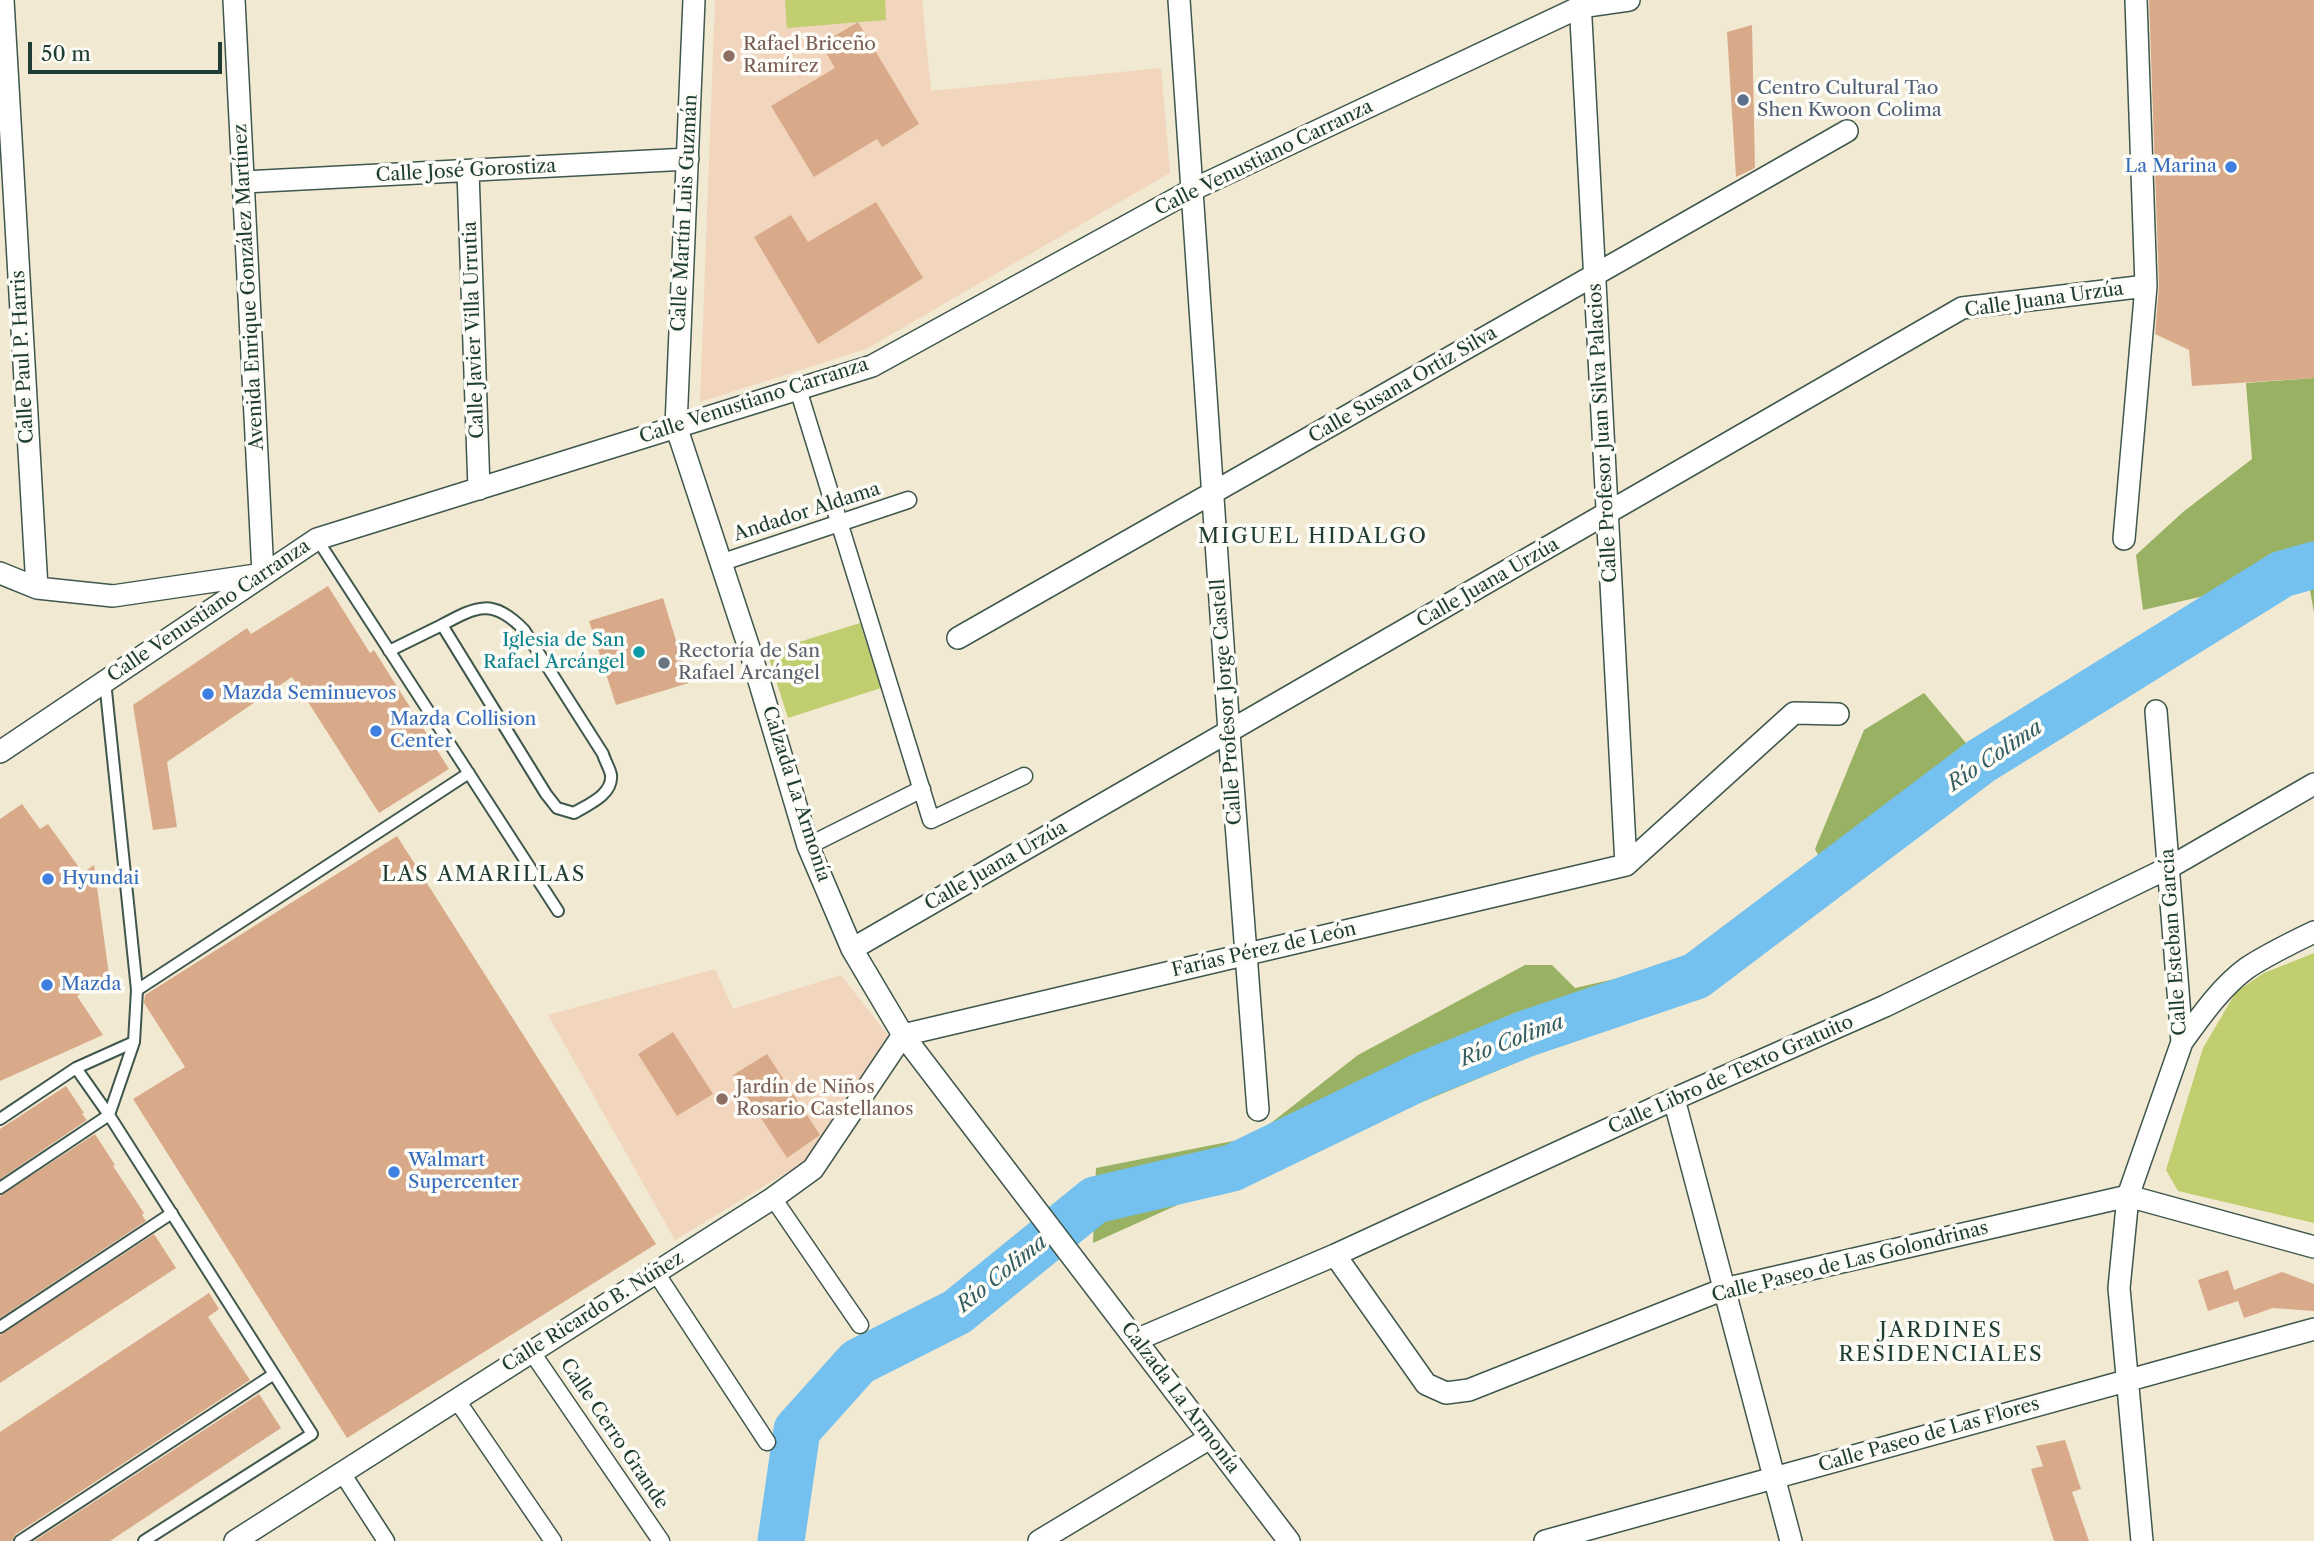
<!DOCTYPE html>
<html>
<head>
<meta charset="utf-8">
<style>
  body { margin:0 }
  #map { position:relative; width:2314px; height:1541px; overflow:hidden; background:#f2e9d2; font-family:"Libre Caslon Text",serif }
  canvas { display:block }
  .scale { position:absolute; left:28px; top:42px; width:194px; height:32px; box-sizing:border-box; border:4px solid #1f3d34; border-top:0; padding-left:9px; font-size:21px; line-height:24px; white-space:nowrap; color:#1f3d34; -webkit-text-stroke:5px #fdfcf7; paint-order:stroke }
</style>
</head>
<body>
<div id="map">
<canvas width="2314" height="1541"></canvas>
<div class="scale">50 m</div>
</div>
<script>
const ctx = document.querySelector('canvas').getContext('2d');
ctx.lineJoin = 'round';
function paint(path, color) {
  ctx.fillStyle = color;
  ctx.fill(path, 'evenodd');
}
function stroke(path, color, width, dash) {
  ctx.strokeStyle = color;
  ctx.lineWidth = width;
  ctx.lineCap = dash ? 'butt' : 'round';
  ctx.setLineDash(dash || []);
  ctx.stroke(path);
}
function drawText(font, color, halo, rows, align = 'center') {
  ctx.font = font + ' "Libre Caslon Text",serif';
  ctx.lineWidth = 7;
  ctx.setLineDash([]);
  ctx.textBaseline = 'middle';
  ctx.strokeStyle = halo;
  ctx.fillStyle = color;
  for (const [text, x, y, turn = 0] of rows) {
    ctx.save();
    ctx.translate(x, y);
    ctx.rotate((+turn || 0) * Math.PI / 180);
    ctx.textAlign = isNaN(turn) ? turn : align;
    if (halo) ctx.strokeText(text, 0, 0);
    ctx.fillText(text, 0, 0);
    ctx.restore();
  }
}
const built = new Path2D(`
  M 715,0 L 922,0 L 931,91 L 1161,68 L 1170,173 L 866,349 L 700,402 Z
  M 715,969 L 733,1009 L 841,975 L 890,1038 L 809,1159 L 675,1240 L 548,1015 Z`);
const green = new Path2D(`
  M 785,0 L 885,0 L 886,20 L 787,28 Z
  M 860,623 L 881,688 L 788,718 L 767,652 Z
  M 2314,953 L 2314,1223 L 2178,1191 L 2166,1170 L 2203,1048 L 2236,992 L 2264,973 Z`);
const forest = new Path2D(`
  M 2314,378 L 2314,613 L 2304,556 L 2204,596 L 2143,610 L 2136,555 L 2183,512 L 2252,459 L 2246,383 Z
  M 1924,693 L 1987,768 L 1984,785 L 1838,896 L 1815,849 L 1864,730 Z
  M 1525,965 L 1552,965 L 1575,988 L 1645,972 L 1669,999 L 1204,1193 L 1093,1243 L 1096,1168 L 1253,1137 L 1358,1055 Z`);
const river = new Path2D(`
  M 781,1541 L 797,1430 L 858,1362 L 957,1312 L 1095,1200 L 1232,1168 L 1424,1075 L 1525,1034 L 1696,976 L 1981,761 L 2282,574 L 2314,565`);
const building = new Path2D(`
  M 2149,0 L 2314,0 L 2314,378 L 2192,386 L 2189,350 L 2155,334 L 2159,286 Z
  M 858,22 L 919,124 L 882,147 L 877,139 L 814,177 L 771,106 L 835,68 L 821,44 Z
  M 1752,25 L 1755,168 L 1736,177 L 1727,32 Z
  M 876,202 L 923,278 L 818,344 L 754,237 L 791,215 L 808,242 Z
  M 328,586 L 370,653 L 374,650 L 449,769 L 379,813 L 292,677 L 167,762 L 177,827 L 153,830 L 133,705 L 247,628 L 251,634 Z
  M 663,598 L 689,683 L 616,705 L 589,621 Z
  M 22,804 L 40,829 L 48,824 L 83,873 L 94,865 L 109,975 L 77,996 L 103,1035 L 0,1081 L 0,819 Z
  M 397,836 L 656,1244 L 347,1438 L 133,1099 L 185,1067 L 144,1003 L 145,995 Z
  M 673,1032 L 713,1094 L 677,1116 L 638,1054 Z
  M 767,1054 L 820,1135 L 787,1158 L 733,1075 Z
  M 66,1086 L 84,1113 L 82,1114 L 87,1120 L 0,1179 L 0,1129 Z
  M 95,1134 L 115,1165 L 113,1166 L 144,1213 L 142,1215 L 146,1221 L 0,1318 L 0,1196 Z
  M 154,1234 L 176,1268 L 0,1383 L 0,1335 Z
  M 2228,1270 L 2234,1290 L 2282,1272 L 2314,1284 L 2314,1311 L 2273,1308 L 2244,1318 L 2238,1301 L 2208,1311 L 2198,1280 Z
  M 209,1293 L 219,1309 L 208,1317 L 250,1380 L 16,1534 L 12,1541 L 0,1541 L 0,1432 Z
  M 259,1394 L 281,1428 L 110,1541 L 34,1541 Z
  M 2065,1440 L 2081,1489 L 2072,1492 L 2089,1541 L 2054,1541 L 2031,1469 L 2043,1466 L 2036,1446 Z`);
const service = new Path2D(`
  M 317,539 L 558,911
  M 389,651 L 442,625 L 546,794 L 557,808 L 574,813 C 587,805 613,795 611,775 C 610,769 605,761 603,754 L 524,630 C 493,598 477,606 442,625
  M 137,990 L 469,773
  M 76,1068 L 109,1115 L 312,1434 L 144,1541
  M 0,1119 L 76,1068 L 134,1042
  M 0,1188 L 109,1115 L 134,1042 L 137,990 L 105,681
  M 0,1327 L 172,1213
  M 20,1541 L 274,1374`);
const pedestrian = new Path2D(`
  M 798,389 L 931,820 L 1024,776
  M 720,563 L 908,500
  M 808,846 L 922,789
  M 773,1198 L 860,1325
  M 656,1273 L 767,1442
  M 531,1351 L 661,1541
  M 456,1399 L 553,1541
  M 342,1473 L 386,1541`);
const minor = new Path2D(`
  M 3,0 L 37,588
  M 694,0 L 676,426 L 752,657 L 808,846 L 852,949 L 903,1035 L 1289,1541
  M 1179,0 L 1229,732 L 1258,1110
  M 1580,0 L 1626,865
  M 468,171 L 479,489
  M 244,182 L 688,159
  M 2124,539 L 2146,286 L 2136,0
  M 0,573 L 37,588 L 113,596 L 263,574 L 234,0
  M 958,638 L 1847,131
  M 0,752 L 317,539 L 872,366 L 1192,190 L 1580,7 L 1629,0
  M 852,949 L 1962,308 L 2146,286
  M 2182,1042 C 2201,1016 2221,987 2247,968 C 2268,954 2291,943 2314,932
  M 1674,1099 L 1791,1541
  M 1335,1255 L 1426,1384 L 1446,1393 L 1469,1390 L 1724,1289 L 2128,1196 L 2314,1247
  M 1136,1340 L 1335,1255 L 1674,1099 L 1885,1006 L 2170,867 L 2314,784
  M 235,1541 L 773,1198 L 813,1169 L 903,1035 L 1626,865 L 1794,713 L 1838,714
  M 1039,1541 L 1210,1438
  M 1545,1541 L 2314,1329
  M 2142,1541 L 2119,1288 L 2128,1196 L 2182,1042 L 2156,711`);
const markers = [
  [729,56,7,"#8d6e63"],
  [1743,100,7,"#5c6f8a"],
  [2231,167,7,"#3f7fe0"],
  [639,652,7,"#0f9aa8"],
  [664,663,7,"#6b7280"],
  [208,694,7,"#3f7fe0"],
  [376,731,7,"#3f7fe0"],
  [48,879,7,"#3f7fe0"],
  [47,985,7,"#3f7fe0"],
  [722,1099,7,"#8d6e63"],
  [394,1172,7,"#3f7fe0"]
];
const educationNames = [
  ["Rafael Briceño",743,45],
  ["Ramírez",743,67],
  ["Jardín de Niños",736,1088],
  ["Rosario Castellanos",736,1110]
];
const serviceNames = [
  ["Centro Cultural Tao",1757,89],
  ["Shen Kwoon Colima",1757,111]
];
const streetNames = [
  ["Calle Venustiano Carranza",1264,158,-26],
  ["Calle José Gorostiza",466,171,-3],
  ["Calle Martín Luis Guzmán",685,213,-87],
  ["Avenida Enrique González Martínez",249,287,-93],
  ["Calle Juana Urzúa",2044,300,-8],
  ["Calle Javier Villa Urrutia",474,330,-92],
  ["Calle Paul P. Harris",23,357,-93],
  ["Calle Susana Ortiz Silva",1403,385,-30],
  ["Calle Venustiano Carranza",754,401,-18],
  ["Calle Profesor Juan Silva Palacios",1603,433,-93],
  ["Andador Aldama",807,512,-18],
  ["Calle Juana Urzúa",1488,583,-30],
  ["Calle Venustiano Carranza",209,611,-34],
  ["Calle Profesor Jorge Castell",1227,702,-94],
  ["Calzada La Armonía",796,794,72],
  ["Calle Juana Urzúa",996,866,-30],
  ["Calle Esteban García",2174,942,-94],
  ["Farías Pérez de León",1264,950,-13],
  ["Calle Libro de Texto Gratuito",1731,1075,-24],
  ["Calle Paseo de Las Golondrinas",1850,1262,-14],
  ["Calle Ricardo B. Núñez",593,1312,-32],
  ["Calzada La Armonía",1180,1398,53],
  ["Calle Cerro Grande",614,1434,56],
  ["Calle Paseo de Las Flores",1929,1435,-16]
];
const shopNames = [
  ["La Marina",2217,167,"right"],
  ["Mazda Seminuevos",222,694],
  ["Mazda Collision",390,720],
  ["Center",390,742],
  ["Hyundai",62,879],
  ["Mazda",61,985],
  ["Walmart",408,1161],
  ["Supercenter",408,1183]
];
const cultureNames = [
  ["Iglesia de San",625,641],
  ["Rafael Arcángel",625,663]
];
const worshipNames = [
  ["Rectoría de San",678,652],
  ["Rafael Arcángel",678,674]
];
const neighbourhoodNames = [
  ["MIGUEL HIDALGO",1313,537],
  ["LAS AMARILLAS",484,875],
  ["JARDINES",1941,1331],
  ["RESIDENCIALES",1941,1355]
];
const waterNames = [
  ["Río Colima",1995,756,-34],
  ["Río Colima",1512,1041,-21],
  ["Río Colima",1002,1274,-39]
];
paint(built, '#f1d5bd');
paint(green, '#c1ce6f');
paint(forest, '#98b162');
stroke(river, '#74c0ee', 47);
paint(building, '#d9aa89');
stroke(service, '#3f574c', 14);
stroke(pedestrian, '#3f574c', 19);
stroke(minor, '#3f574c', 24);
stroke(service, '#fff', 10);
stroke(pedestrian, '#fff', 16);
stroke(minor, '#fff', 21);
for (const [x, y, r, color] of markers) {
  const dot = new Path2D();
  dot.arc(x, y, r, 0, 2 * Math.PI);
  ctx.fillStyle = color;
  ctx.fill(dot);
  stroke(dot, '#fdfcf7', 2.5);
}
drawText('19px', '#785e54', '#fdfcf7', educationNames, 'left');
drawText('19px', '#4e5e75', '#fdfcf7', serviceNames, 'left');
drawText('19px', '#1f3d34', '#fdfcf7', streetNames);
drawText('19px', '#366cbe', '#fdfcf7', shopNames, 'left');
drawText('19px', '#0d838f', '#fdfcf7', cultureNames, 'right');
drawText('19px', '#5b616d', '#fdfcf7', worshipNames, 'left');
ctx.letterSpacing = '2px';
drawText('21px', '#1f3d34', '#fdfcf7', neighbourhoodNames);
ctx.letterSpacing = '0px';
drawText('italic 21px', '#345e62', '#fdfcf7', waterNames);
</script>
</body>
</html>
